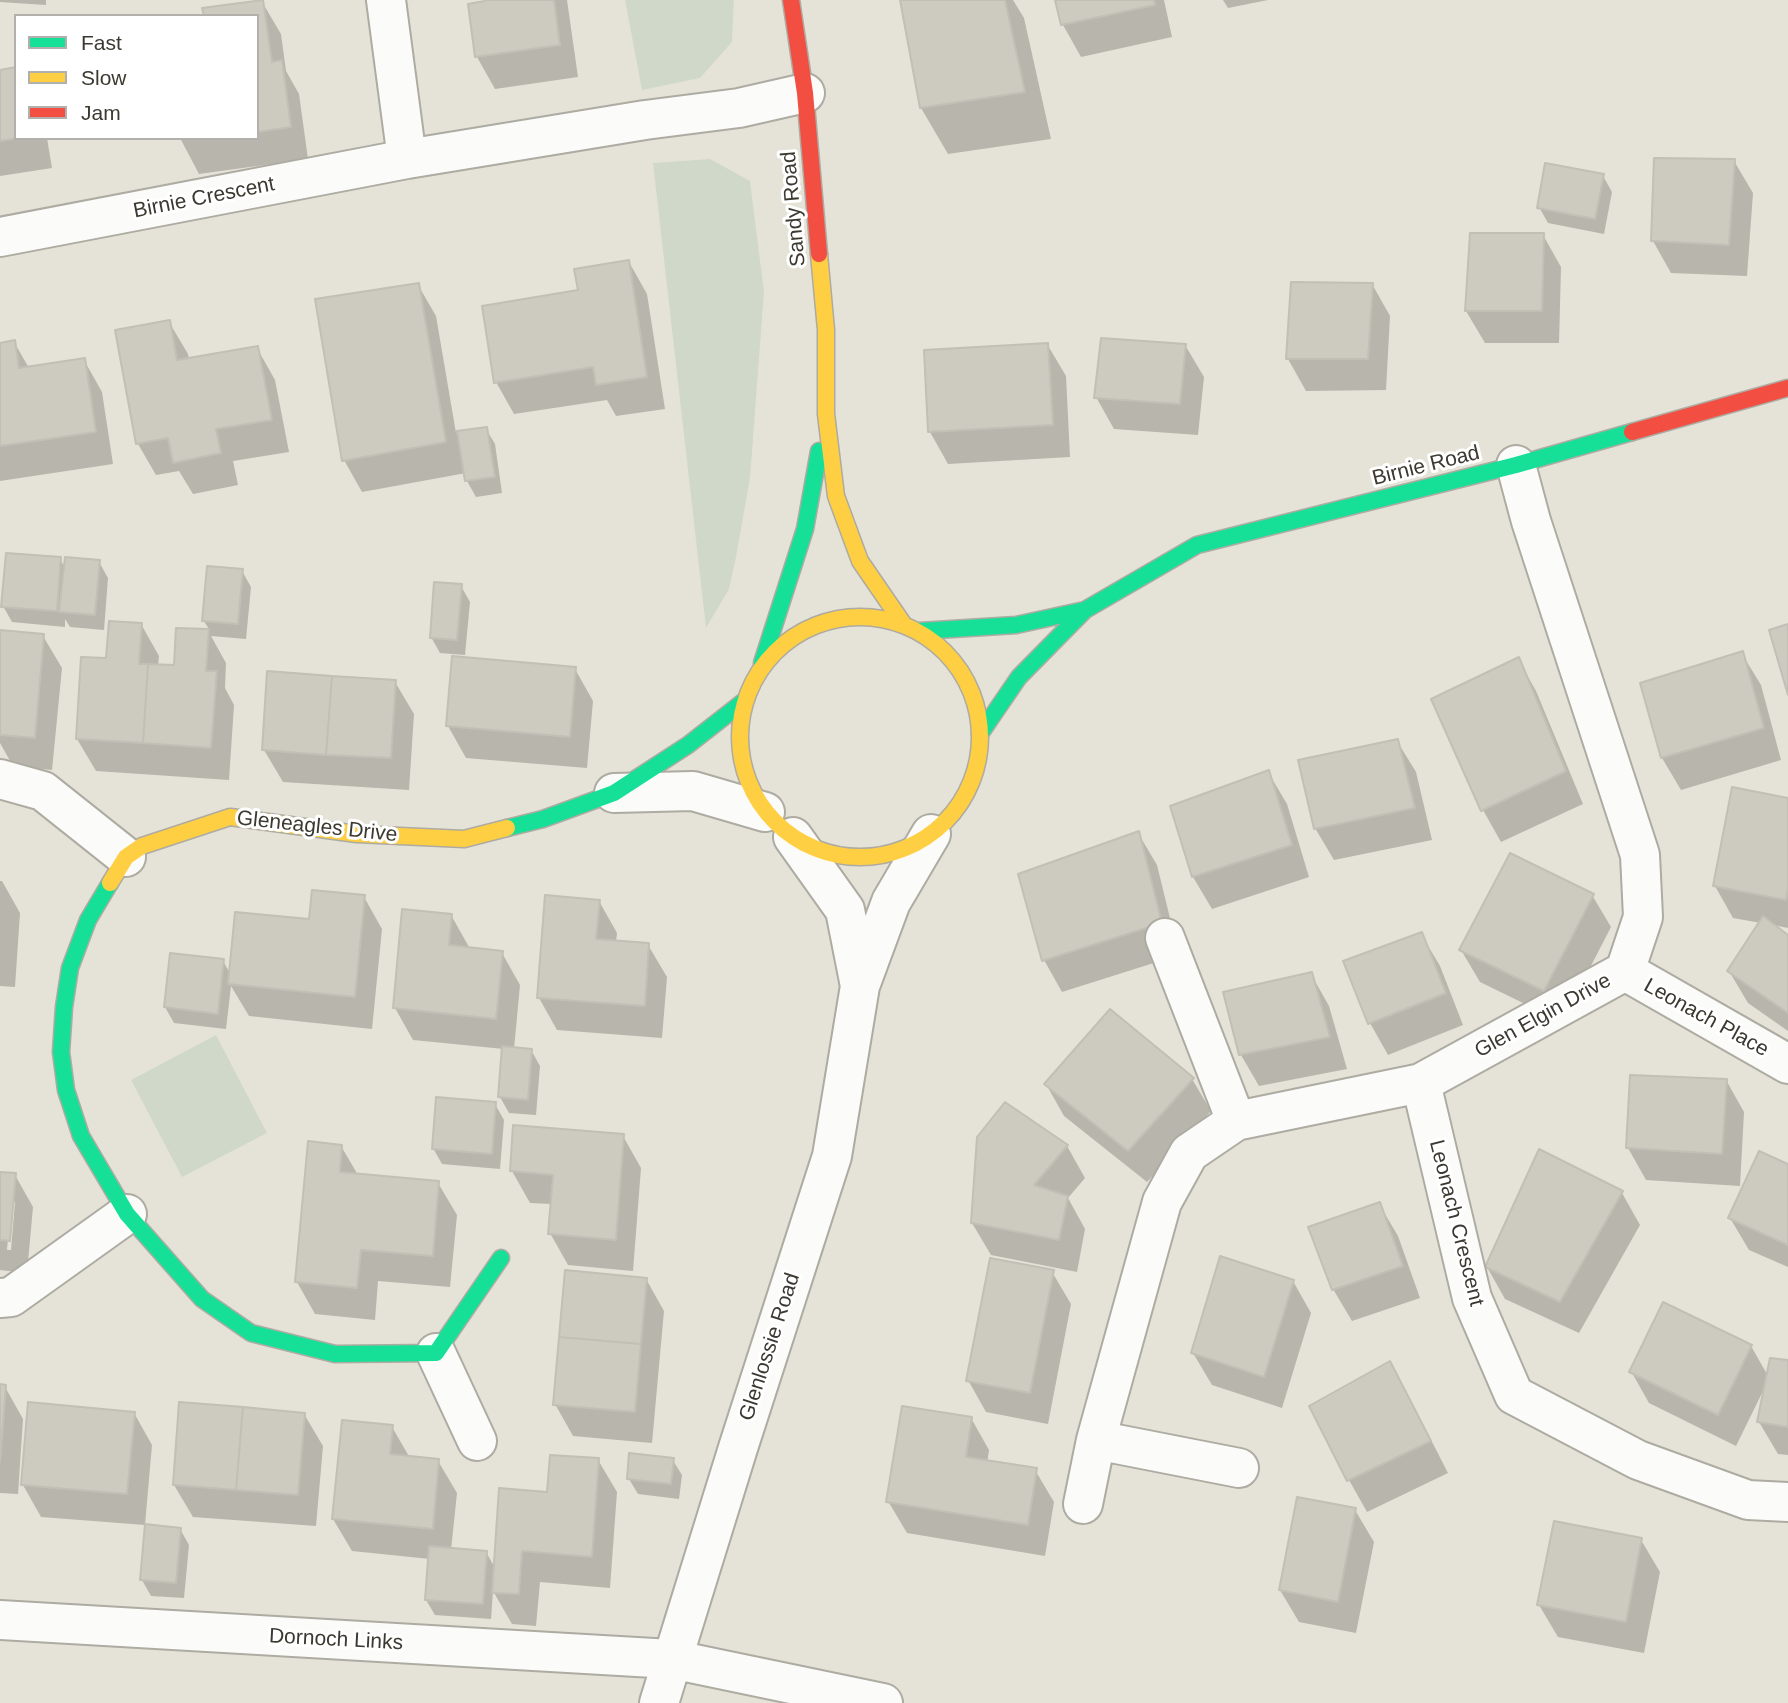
<!DOCTYPE html>
<html>
<head>
<meta charset="utf-8">
<style>
  body { margin:0 }
  #map { position:relative; width:1788px; height:1703px; overflow:hidden; background:#e5e3d7; font-family:Helvetica,sans-serif }
  canvas { display:block }
  .legend { position:absolute; left:14px; top:14px; width:245px; height:126px; box-sizing:border-box; background:#fff; border:2px solid #b1b0ac; margin:0; padding:9px 12px; list-style:none; font-size:21px; color:#3b3930 }
  .legend li { display:flex; align-items:center; gap:14px; height:35px }
  .legend b { width:35px; border:2px solid #b1b0ac }
</style>
</head>
<body>
<div id="map">
<canvas width="1788" height="1703"></canvas>
<ul class="legend">
<li><b style="height:9px;background:#16e098"></b>Fast</li>
<li><b style="height:9px;background:#ffcf43"></b>Slow</li>
<li><b style="height:9px;background:#f24e42"></b>Jam</li>
</ul>
</div>
<script>
const ctx = document.querySelector('canvas').getContext('2d');
ctx.lineJoin = 'round';
function paint(path, color) {
  ctx.fillStyle = color;
  ctx.fill(path, 'evenodd');
}
function stroke(path, color, width, dash) {
  ctx.strokeStyle = color;
  ctx.lineWidth = width;
  ctx.lineCap = dash ? 'butt' : 'round';
  ctx.setLineDash(dash || []);
  ctx.stroke(path);
}
function drawText(font, color, halo, rows, align = 'center') {
  ctx.font = font + ' Helvetica,sans-serif';
  ctx.lineWidth = 6;
  ctx.setLineDash([]);
  ctx.textBaseline = 'middle';
  ctx.strokeStyle = halo;
  ctx.fillStyle = color;
  for (const [text, x, y, turn = 0] of rows) {
    ctx.save();
    ctx.translate(x, y);
    ctx.rotate((+turn || 0) * Math.PI / 180);
    ctx.textAlign = isNaN(turn) ? turn : align;
    if (halo) ctx.strokeText(text, 0, 0);
    ctx.fillText(text, 0, 0);
    ctx.restore();
  }
}
const green = new Path2D(`
  M 625,0 L 734,0 L 732,42 L 700,78 L 642,90 Z
  M 710,159 L 750,181 L 764,292 L 750,478 L 736,557 L 729,589 L 706,628 L 653,163 Z
  M 216,1035 L 267,1133 L 182,1177 L 131,1080 Z`);
const shadow = new Path2D(`
  M 0,0 L 46,0 L 46,5 L 0,2 Z
  M 487,0 L 567,0 L 578,77 L 495,89 L 477,57 L 469,6 L 487,3 Z
  M 902,0 L 1013,0 L 1024,18 L 1051,139 L 948,154 L 921,108 Z
  M 1056,0 L 1164,0 L 1172,37 L 1081,57 L 1063,25 Z
  M 1223,0 L 1268,0 L 1228,8 Z
  M 262,2 L 281,34 L 286,71 L 299,94 L 308,159 L 199,174 L 180,138 L 257,138 L 257,16 Z
  M 0,71 L 16,138 L 47,138 L 52,168 L 0,176 Z
  M 1734,161 L 1753,193 L 1747,276 L 1671,273 L 1653,241 Z
  M 1603,176 L 1612,192 L 1604,234 L 1548,223 L 1539,207 Z
  M 1543,235 L 1561,267 L 1559,343 L 1485,343 L 1466,311 Z
  M 629,262 L 647,294 L 665,409 L 616,416 L 607,400 L 514,414 L 496,382 L 580,292 Z
  M 1293,284 L 1372,284 L 1390,316 L 1386,390 L 1306,391 L 1288,359 Z
  M 418,285 L 436,316 L 456,433 L 486,429 L 495,444 L 502,493 L 476,497 L 467,481 L 466,473 L 362,492 L 344,460 Z
  M 169,322 L 188,354 L 189,360 L 257,348 L 275,380 L 289,452 L 233,461 L 238,485 L 193,494 L 179,471 L 156,475 L 138,444 Z
  M 14,342 L 29,368 L 84,360 L 102,392 L 113,464 L 0,481 L 0,345 Z
  M 1047,344 L 1066,376 L 1070,457 L 948,464 L 930,432 L 926,351 Z
  M 1185,345 L 1204,377 L 1198,435 L 1114,429 L 1096,397 Z
  M 60,559 L 65,568 L 99,562 L 108,578 L 104,630 L 70,627 L 65,619 L 65,627 L 12,622 L 3,606 Z
  M 242,571 L 251,587 L 246,639 L 211,636 L 226,663 L 225,688 L 234,705 L 229,780 L 96,771 L 77,739 L 108,660 L 141,624 L 159,656 L 158,666 L 175,667 L 178,629 L 210,631 L 204,621 Z
  M 461,586 L 470,602 L 465,655 L 440,653 L 431,637 Z
  M 0,632 L 43,636 L 62,668 L 52,770 L 13,766 L 0,743 Z
  M 1742,654 L 1761,685 L 1781,760 L 1681,790 L 1662,758 L 1642,684 Z
  M 1518,659 L 1536,691 L 1583,804 L 1501,842 L 1483,810 Z
  M 575,669 L 593,701 L 587,768 L 466,758 L 448,726 Z
  M 395,682 L 414,714 L 409,790 L 283,782 L 264,750 Z
  M 1397,741 L 1416,772 L 1432,840 L 1334,860 L 1315,828 Z
  M 1268,772 L 1287,804 L 1309,877 L 1212,909 L 1193,877 L 1172,807 Z
  M 1788,800 L 1788,928 L 1773,925 L 1788,937 L 1788,1031 L 1748,1003 L 1729,971 L 1761,923 L 1733,918 L 1715,886 Z
  M 1138,833 L 1157,865 L 1179,955 L 1062,992 L 1044,960 Z
  M 0,881 L 2,881 L 20,913 L 15,987 L 0,986 Z
  M 1592,895 L 1611,927 L 1562,1022 L 1480,982 L 1461,950 Z
  M 364,897 L 382,929 L 372,1029 L 249,1016 L 231,986 L 226,1029 L 174,1023 L 165,1007 L 223,961 L 231,975 L 310,921 Z
  M 599,901 L 617,933 L 616,942 L 648,945 L 667,977 L 662,1038 L 557,1030 L 539,998 Z
  M 451,915 L 469,947 L 502,953 L 520,985 L 514,1049 L 531,1050 L 540,1066 L 536,1115 L 509,1113 L 500,1097 L 504,1049 L 413,1040 L 395,1008 Z
  M 1421,934 L 1440,966 L 1463,1025 L 1388,1055 L 1370,1023 L 1345,962 Z
  M 1311,974 L 1329,1006 L 1347,1069 L 1259,1086 L 1241,1055 Z
  M 1192,1079 L 1211,1111 L 1147,1182 L 1064,1116 L 1046,1084 Z
  M 1726,1080 L 1744,1112 L 1740,1186 L 1646,1180 L 1628,1148 Z
  M 495,1104 L 504,1120 L 500,1169 L 442,1164 L 433,1148 Z
  M 623,1136 L 641,1168 L 633,1271 L 568,1265 L 550,1233 L 552,1204 L 530,1203 L 512,1171 Z
  M 341,1146 L 358,1175 L 438,1183 L 457,1215 L 450,1287 L 378,1281 L 375,1320 L 315,1314 L 297,1282 Z
  M 1067,1146 L 1085,1178 L 1068,1198 L 1085,1229 L 1077,1272 L 991,1255 L 972,1223 Z
  M 1788,1166 L 1788,1267 L 1749,1250 L 1730,1218 Z
  M 0,1173 L 15,1175 L 33,1207 L 27,1273 L 0,1270 ZM 11,1202 L 15,1202 L 11,1250 L 7,1250 Z
  M 1622,1193 L 1640,1225 L 1579,1333 L 1505,1299 L 1487,1267 Z
  M 1379,1204 L 1398,1236 L 1420,1298 L 1352,1321 L 1333,1289 Z
  M 1052,1272 L 1071,1304 L 1048,1424 L 986,1412 L 968,1380 Z
  M 646,1279 L 664,1311 L 652,1443 L 573,1436 L 555,1404 Z
  M 1293,1281 L 1311,1313 L 1282,1408 L 1212,1385 L 1193,1353 Z
  M 1751,1346 L 1768,1376 L 1788,1362 L 1788,1455 L 1778,1454 L 1759,1422 L 1765,1387 L 1736,1446 L 1649,1403 L 1631,1371 Z
  M 1390,1363 L 1408,1395 L 1448,1473 L 1367,1512 L 1349,1480 Z
  M 0,1386 L 5,1387 L 23,1419 L 18,1494 L 0,1493 Z
  M 134,1413 L 152,1445 L 145,1525 L 41,1517 L 23,1485 Z
  M 304,1414 L 323,1446 L 316,1526 L 193,1517 L 174,1485 Z
  M 971,1418 L 989,1450 L 987,1463 L 1035,1470 L 1054,1502 L 1045,1556 L 907,1533 L 888,1501 Z
  M 392,1427 L 410,1458 L 438,1461 L 457,1493 L 451,1550 L 486,1552 L 495,1568 L 549,1494 L 598,1460 L 617,1492 L 610,1588 L 540,1582 L 536,1626 L 512,1624 L 493,1591 L 491,1619 L 435,1615 L 426,1600 L 430,1559 L 352,1551 L 333,1519 Z
  M 672,1459 L 682,1475 L 679,1499 L 638,1494 L 629,1479 Z
  M 1355,1510 L 1374,1542 L 1356,1633 L 1299,1622 L 1280,1590 Z
  M 180,1529 L 189,1545 L 184,1598 L 151,1596 L 142,1580 Z
  M 1641,1540 L 1660,1572 L 1644,1653 L 1558,1637 L 1539,1605 Z`);
const building = new Path2D(`
  M 263,0 L 272,62 L 282,60 L 291,127 L 257,132 L 257,16 L 204,16 L 202,8 Z
  M 485,0 L 554,0 L 560,45 L 475,57 L 468,4 L 485,1 Z
  M 900,0 L 1005,0 L 1025,92 L 920,108 Z
  M 1055,0 L 1154,0 L 1155,5 L 1061,25 Z
  M 16,67 L 16,138 L 19,138 L 0,141 L 0,70 Z
  M 1654,158 L 1735,159 L 1729,245 L 1651,241 Z
  M 1545,163 L 1604,174 L 1595,219 L 1537,208 Z
  M 1470,233 L 1544,233 L 1542,311 L 1465,311 Z
  M 629,260 L 647,377 L 596,385 L 593,367 L 494,383 L 482,306 L 578,290 L 574,269 Z
  M 1291,282 L 1373,283 L 1368,359 L 1286,359 Z
  M 419,283 L 446,442 L 342,461 L 315,299 Z
  M 170,320 L 177,360 L 258,346 L 272,420 L 216,429 L 221,453 L 173,463 L 168,438 L 136,444 L 115,330 Z
  M 1101,338 L 1186,344 L 1180,404 L 1094,398 Z
  M 15,340 L 19,368 L 85,358 L 96,432 L 0,446 L 0,343 Z
  M 1048,343 L 1053,425 L 928,432 L 924,350 Z
  M 487,427 L 495,477 L 465,481 L 457,431 Z
  M 6,553 L 61,557 L 57,611 L 1,607 Z
  M 65,557 L 100,560 L 95,615 L 59,612 Z
  M 207,566 L 243,569 L 238,624 L 202,621 Z
  M 434,582 L 462,584 L 457,640 L 430,638 Z
  M 109,621 L 142,623 L 139,664 L 148,664 L 143,743 L 76,739 L 81,657 L 106,658 Z
  M 1788,624 L 1788,695 L 1769,630 Z
  M 176,628 L 209,629 L 206,671 L 217,671 L 211,748 L 143,743 L 148,664 L 174,665 Z
  M 0,630 L 44,634 L 35,738 L 0,735 Z
  M 1743,651 L 1764,728 L 1661,758 L 1640,683 Z
  M 452,656 L 576,667 L 570,737 L 446,726 Z
  M 1519,657 L 1566,771 L 1481,811 L 1431,699 Z
  M 267,671 L 332,676 L 326,755 L 262,750 Z
  M 332,676 L 396,680 L 391,758 L 326,755 Z
  M 1398,739 L 1415,808 L 1314,829 L 1298,760 Z
  M 1269,770 L 1292,845 L 1192,877 L 1170,806 Z
  M 1732,787 L 1788,798 L 1788,889 L 1786,900 L 1713,886 Z
  M 1139,831 L 1162,923 L 1042,961 L 1018,874 Z
  M 1510,853 L 1594,894 L 1544,991 L 1459,950 Z
  M 312,890 L 365,895 L 355,997 L 228,984 L 235,912 L 309,919 Z
  M 545,895 L 600,900 L 596,939 L 649,943 L 645,1006 L 537,998 Z
  M 402,909 L 452,914 L 449,945 L 503,951 L 496,1019 L 393,1008 Z
  M 1763,916 L 1788,935 L 1788,1013 L 1727,971 Z
  M 1422,932 L 1446,993 L 1368,1024 L 1343,961 Z
  M 170,953 L 224,959 L 218,1014 L 164,1007 Z
  M 1312,972 L 1330,1037 L 1239,1055 L 1223,992 Z
  M 1110,1009 L 1194,1078 L 1128,1151 L 1044,1084 Z
  M 502,1046 L 532,1049 L 528,1100 L 498,1097 Z
  M 1630,1075 L 1727,1079 L 1722,1154 L 1626,1148 Z
  M 436,1097 L 496,1102 L 492,1154 L 432,1149 Z
  M 1005,1102 L 1068,1145 L 1034,1185 L 1068,1196 L 1059,1240 L 971,1223 L 977,1137 Z
  M 513,1125 L 624,1134 L 616,1240 L 548,1234 L 553,1175 L 510,1171 Z
  M 308,1141 L 342,1145 L 340,1172 L 439,1181 L 433,1256 L 361,1250 L 357,1288 L 295,1282 Z
  M 1539,1149 L 1623,1191 L 1560,1302 L 1485,1267 Z
  M 1759,1151 L 1788,1164 L 1788,1245 L 1728,1218 Z
  M 0,1172 L 16,1173 L 10,1241 L 0,1240 Z
  M 1380,1202 L 1403,1266 L 1332,1290 L 1308,1227 Z
  M 1220,1256 L 1294,1280 L 1264,1377 L 1191,1353 Z
  M 990,1258 L 1054,1270 L 1030,1393 L 966,1381 Z
  M 565,1270 L 647,1278 L 641,1344 L 559,1337 Z
  M 1663,1302 L 1752,1345 L 1718,1415 L 1629,1372 Z
  M 559,1337 L 641,1344 L 635,1412 L 553,1405 Z
  M 1770,1358 L 1788,1360 L 1788,1427 L 1757,1422 Z
  M 1390,1361 L 1431,1441 L 1347,1481 L 1309,1406 Z
  M 0,1384 L 6,1385 L 0,1462 Z
  M 28,1402 L 135,1412 L 127,1494 L 21,1485 Z
  M 179,1402 L 243,1407 L 236,1490 L 173,1485 Z
  M 902,1406 L 972,1417 L 966,1457 L 1037,1468 L 1028,1525 L 886,1502 Z
  M 243,1407 L 305,1413 L 298,1495 L 236,1490 Z
  M 342,1420 L 393,1425 L 390,1454 L 439,1459 L 433,1529 L 332,1519 Z
  M 629,1453 L 674,1458 L 671,1484 L 627,1479 Z
  M 550,1455 L 599,1458 L 592,1557 L 522,1551 L 519,1594 L 492,1593 L 499,1488 L 547,1492 Z
  M 1297,1497 L 1356,1508 L 1338,1602 L 1279,1590 Z
  M 1554,1521 L 1642,1538 L 1626,1622 L 1537,1605 Z
  M 145,1524 L 181,1528 L 176,1583 L 140,1580 Z
  M 429,1546 L 487,1551 L 483,1604 L 425,1600 Z`);
const street = new Path2D(`
  M 386,0 L 407,159
  M 0,237 L 407,159 L 645,120 L 739,108 L 805,93
  M 0,779 L 43,791 L 126,857
  M 614,793 L 693,791 L 765,812
  M 793,837 L 845,910 L 860,986
  M 1165,938 L 1236,1121
  M 1625,971 L 1788,1064
  M 1421,1083 L 1472,1298 L 1514,1395 L 1638,1460 L 1748,1500 L 1788,1502
  M 0,1298 L 11,1297 L 127,1214
  M 436,1353 L 477,1441
  M 1096,1440 L 1239,1468
  M 1083,1504 L 1096,1440 L 1162,1202 L 1189,1153 L 1236,1121 L 1421,1083 L 1625,971 L 1643,917 L 1640,855 L 1531,521 L 1516,465
  M 0,1620 L 671,1659 L 883,1703
  M 659,1703 L 738,1448 L 832,1156 L 860,986 L 891,902 L 931,834`);
const fast = new Path2D(`
  M 920,631 L 1016,625 L 1085,610
  M 762,663 L 805,529 L 819,451
  M 980,734 L 1019,677 L 1085,610 L 1197,545 L 1516,465 L 1632,432
  M 507,828 L 543,819 L 614,793 L 688,745 L 743,702
  M 110,883 L 88,920 L 70,968 L 64,1007 L 61,1052 L 66,1090 L 81,1136 L 127,1214 L 202,1299 L 251,1333 L 335,1354 L 436,1353 L 501,1258`);
const slow = new Path2D(`
  M 819,254 L 826,330 L 826,414 L 836,496 L 860,561 L 904,625
  M740 737a120 120 0 1 1 240 0a120 120 0 1 1-240 0Z
  M 110,883 L 126,857 L 142,846 L 230,817 L 357,834 L 464,839 L 507,828`);
const jam = new Path2D(`
  M 791,0 L 805,93 L 819,254
  M 1632,432 L 1788,388`);
const streetNames = [
  ["Birnie Crescent",204,198,-11],
  ["Sandy Road",794,209,-95],
  ["Birnie Road",1426,466,-14],
  ["Gleneagles Drive",317,827,6],
  ["Glen Elgin Drive",1543,1016,-29],
  ["Leonach Place",1706,1018,29],
  ["Leonach Crescent",1456,1223,76],
  ["Glenlossie Road",770,1347,-72],
  ["Dornoch Links",336,1640,3]
];
paint(green, '#d0d9c9');
paint(shadow, '#0003');
paint(building, '#cdcbbf');
stroke(building, '#c1bfb6', 2);
stroke(street, '#adaba2', 42);
stroke(fast, '#adaba2', 19);
stroke(slow, '#adaba2', 19);
stroke(jam, '#adaba2', 19);
stroke(street, '#fbfbf9', 38);
stroke(fast, '#16e098', 16);
stroke(slow, '#ffcf43', 16);
stroke(jam, '#f24e42', 16);
drawText('21px', '#3b3930', '#fff', streetNames);
</script>
</body>
</html>
